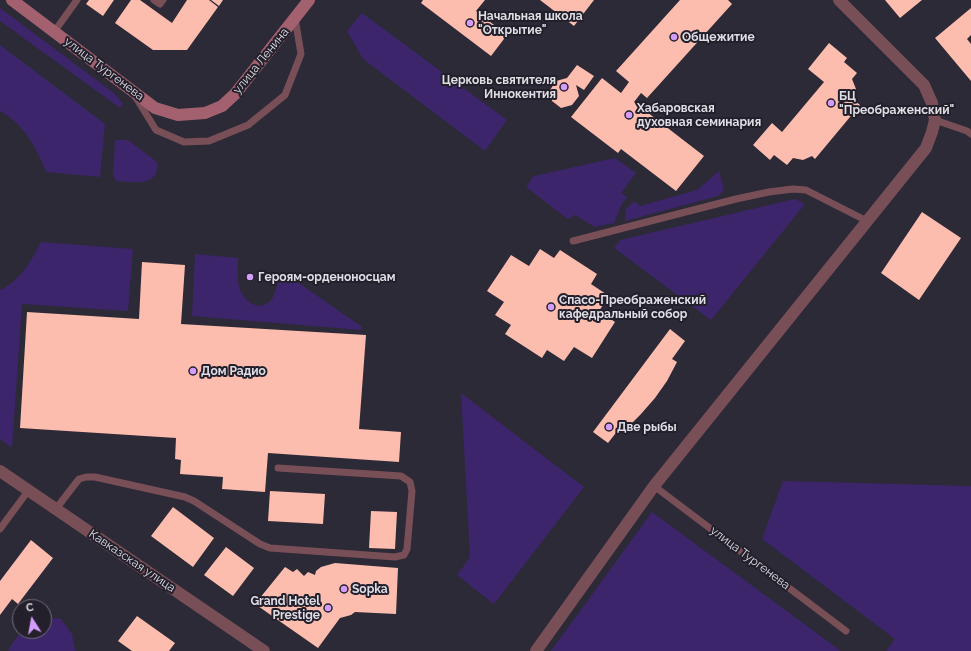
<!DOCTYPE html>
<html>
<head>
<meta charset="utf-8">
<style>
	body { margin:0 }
	#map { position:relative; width:971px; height:651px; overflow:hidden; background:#2c2a36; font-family:Raleway,sans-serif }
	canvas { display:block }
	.north { position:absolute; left:12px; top:599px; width:40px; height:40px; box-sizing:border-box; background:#23202c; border:1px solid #6e6c76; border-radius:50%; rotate:349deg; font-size:11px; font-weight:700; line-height:16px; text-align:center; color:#dfdee5 }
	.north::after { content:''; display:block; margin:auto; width:14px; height:18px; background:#d49cfb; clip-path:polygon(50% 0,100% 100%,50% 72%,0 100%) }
</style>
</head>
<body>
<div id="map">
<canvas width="971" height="651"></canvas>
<div class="north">С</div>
</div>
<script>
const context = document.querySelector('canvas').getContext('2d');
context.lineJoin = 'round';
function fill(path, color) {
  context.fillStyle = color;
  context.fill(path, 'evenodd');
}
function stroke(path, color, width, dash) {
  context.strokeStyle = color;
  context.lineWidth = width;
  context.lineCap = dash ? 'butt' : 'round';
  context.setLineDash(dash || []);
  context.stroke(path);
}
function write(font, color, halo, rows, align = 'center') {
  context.font = font + ' Raleway,sans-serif';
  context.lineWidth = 4;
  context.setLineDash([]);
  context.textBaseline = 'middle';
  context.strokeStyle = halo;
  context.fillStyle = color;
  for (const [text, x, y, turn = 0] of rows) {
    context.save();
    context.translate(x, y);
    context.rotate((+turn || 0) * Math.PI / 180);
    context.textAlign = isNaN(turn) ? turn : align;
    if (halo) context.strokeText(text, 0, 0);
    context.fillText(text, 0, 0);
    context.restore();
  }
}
const green = new Path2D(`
	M 0,8 L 114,93 L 123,104 L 120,108 L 0,21 Z
	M 362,13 L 507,120 L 485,151 L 363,59 L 347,31 Z
	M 0,45 L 105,124 L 100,177 L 46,172 C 37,148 23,123 0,111 Z
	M 115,140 L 128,140 L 157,162 C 160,188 132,182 116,181 L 113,175 Z
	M 615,158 L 636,173 L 621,193 L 627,197 L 622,204 L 614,223 L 595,227 L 575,215 L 568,219 L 526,187 L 534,176 Z
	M 719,171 L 724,190 L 718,196 L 625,221 L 626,209 L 634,201 L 640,206 L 697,190 Z
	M 795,199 L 805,204 L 711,320 L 614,248 L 620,240 Z
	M 41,242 L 133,249 L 128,311 L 22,304 L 12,448 L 0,439 L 0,290 C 20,281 31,261 41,242 Z
	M 195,254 L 238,258 C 238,267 237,277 239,286 C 242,300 259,314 271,300 C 276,294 277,284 279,276 L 286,274 L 362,327 L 361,330 L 192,316 Z
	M 461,393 L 584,487 L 494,604 L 457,575 L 470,557 Z
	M 783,481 L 971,486 L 971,651 L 886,651 L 895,639 L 762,539 Z
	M 652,512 L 841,651 L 551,651 Z
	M 49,618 L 61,619 L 72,634 L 75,651 L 8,651 C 19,631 22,631 44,631 L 44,620 Z`);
const building = new Path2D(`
	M 89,0 L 114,0 L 103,16 L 86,4 Z
	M 131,0 L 140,0 L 172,23 L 187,0 L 209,0 L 218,7 L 187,50 L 153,50 L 115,23 Z
	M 211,0 L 223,0 L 219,6 Z
	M 423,0 L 485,0 L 476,11 L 507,35 L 491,56 L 421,3 Z
	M 540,0 L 594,0 L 574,26 Z
	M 680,0 L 728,0 L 732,4 L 647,98 L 641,93 L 634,102 L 704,156 L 676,191 L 621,149 L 618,153 L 571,117 L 602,78 L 621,93 L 629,82 L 616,71 Z
	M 885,0 L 922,0 L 900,18 Z
	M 971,8 L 971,35 L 967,39 L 971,44 L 971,81 L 935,38 Z
	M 829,43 L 847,58 L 844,62 L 857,73 L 852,79 L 856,89 L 854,100 L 860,105 L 815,159 L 812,156 L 803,160 L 793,158 L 787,165 L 774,155 L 770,160 L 753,145 L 772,123 L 782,132 L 824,82 L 808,69 Z
	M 577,65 L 594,76 L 584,90 L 576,85 L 579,96 L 572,105 L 561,108 L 552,101 L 550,90 L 556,81 L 567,78 Z
	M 922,212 L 961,238 L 919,300 L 881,273 Z
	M 540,249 L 554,258 L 560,250 L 597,274 L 591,284 L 609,296 L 599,311 L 615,322 L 592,358 L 574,347 L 564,361 L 547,350 L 542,358 L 505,334 L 511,325 L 495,315 L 504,302 L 487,291 L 511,255 L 529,266 Z
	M 142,262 L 185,265 L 181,324 L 366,335 L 359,429 L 401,432 L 399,462 L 268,453 L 265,492 L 222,489 L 223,477 L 180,474 L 181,460 L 175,459 L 176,438 L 20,428 L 27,312 L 139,319 Z
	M 670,329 L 685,341 L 672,359 L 677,362 L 667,381 L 655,398 L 641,414 L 627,428 L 622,425 L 608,443 L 593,432 Z
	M 270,491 L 325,494 L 323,524 L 268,521 Z
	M 173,507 L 214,538 L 193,567 L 151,536 Z
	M 371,511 L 397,512 L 395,549 L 369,548 Z
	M 31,540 L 53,558 L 18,604 L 12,599 L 0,615 L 0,581 Z
	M 226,547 L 254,568 L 233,596 L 204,575 Z
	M 335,563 L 398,568 L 396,614 L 355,612 L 351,615 L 340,618 L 318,648 L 255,604 L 285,567 L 293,572 L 297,569 L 304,576 L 308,572 L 315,575 L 316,571 L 321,567 Z
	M 137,616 L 175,643 L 169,651 L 132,651 L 118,641 Z`);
const lane = new Path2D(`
	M 154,0 L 160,4 L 163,0
	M 54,32 L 77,0
	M 135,96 L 156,130 L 184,142 L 209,141 L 248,125 L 285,95 L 301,54 L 295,18
	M 935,120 L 967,131 L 971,134
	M 573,241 L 736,199 L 769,192 L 793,189 L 806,190 L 867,221
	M 654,486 L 846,631
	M 55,510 L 79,479 L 86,477 L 95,477 L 185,497 L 194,501 L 260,544 L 270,548 L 395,557 L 404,555 L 407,549 L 412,491 L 410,482 L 401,476 L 278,468
	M 0,529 L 28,491`);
const street = new Path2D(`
	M 0,471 L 264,651
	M 536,651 L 654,486 L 926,148 L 932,132 L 935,120 L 932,103 L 924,85 L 839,0`);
const secondary = new Path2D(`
	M 12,0 L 155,108 L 178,115 L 205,113 L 222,106 L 235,94 L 309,0`);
const markers = [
	[470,23,4,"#d49cfb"],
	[674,37,4,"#d49cfb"],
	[564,87,4,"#d49cfb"],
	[831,103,4,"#d49cfb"],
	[629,115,4,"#d49cfb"],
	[250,277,4,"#d49cfb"],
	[551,307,4,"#d49cfb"],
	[193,371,4,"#d49cfb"],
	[609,427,4,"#d49cfb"],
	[344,589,4,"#d49cfb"],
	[328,608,4,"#d49cfb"]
];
const poiNames = [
	["Начальная школа",478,16],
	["\"Открытие\"",478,30],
	["Общежитие",682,37],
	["Церковь святителя",556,80,"right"],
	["Иннокентия",556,94,"right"],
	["БЦ",839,96],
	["\"Преображенский\"",839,110],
	["Хабаровская",637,108],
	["духовная семинария",637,122],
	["Героям-орденоносцам",258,277],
	["Спасо-Преображенский",559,300],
	["кафедральный собор",559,314],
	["Дом Радио",201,371],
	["Две рыбы",617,427],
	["Sopka",352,589],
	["Grand Hotel",320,601,"right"],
	["Prestige",320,615,"right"]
];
const streetNames = [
	["улица Ленина",261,61,-51],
	["улица Тургенева",104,69,37],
	["улица Тургенева",750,558,37],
	["Кавказская улица",132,561,34]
];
fill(green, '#3c256b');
fill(building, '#fcbcae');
stroke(lane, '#794f57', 7);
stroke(street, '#794f57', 12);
stroke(secondary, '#a3616f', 12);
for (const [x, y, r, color] of markers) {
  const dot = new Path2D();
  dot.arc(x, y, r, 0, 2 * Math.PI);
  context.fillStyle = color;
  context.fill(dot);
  stroke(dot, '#23202c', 1.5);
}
write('bold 12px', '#dfdee5', '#23202c', poiNames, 'left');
write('12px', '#dfdee5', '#23202c', streetNames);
</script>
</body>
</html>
